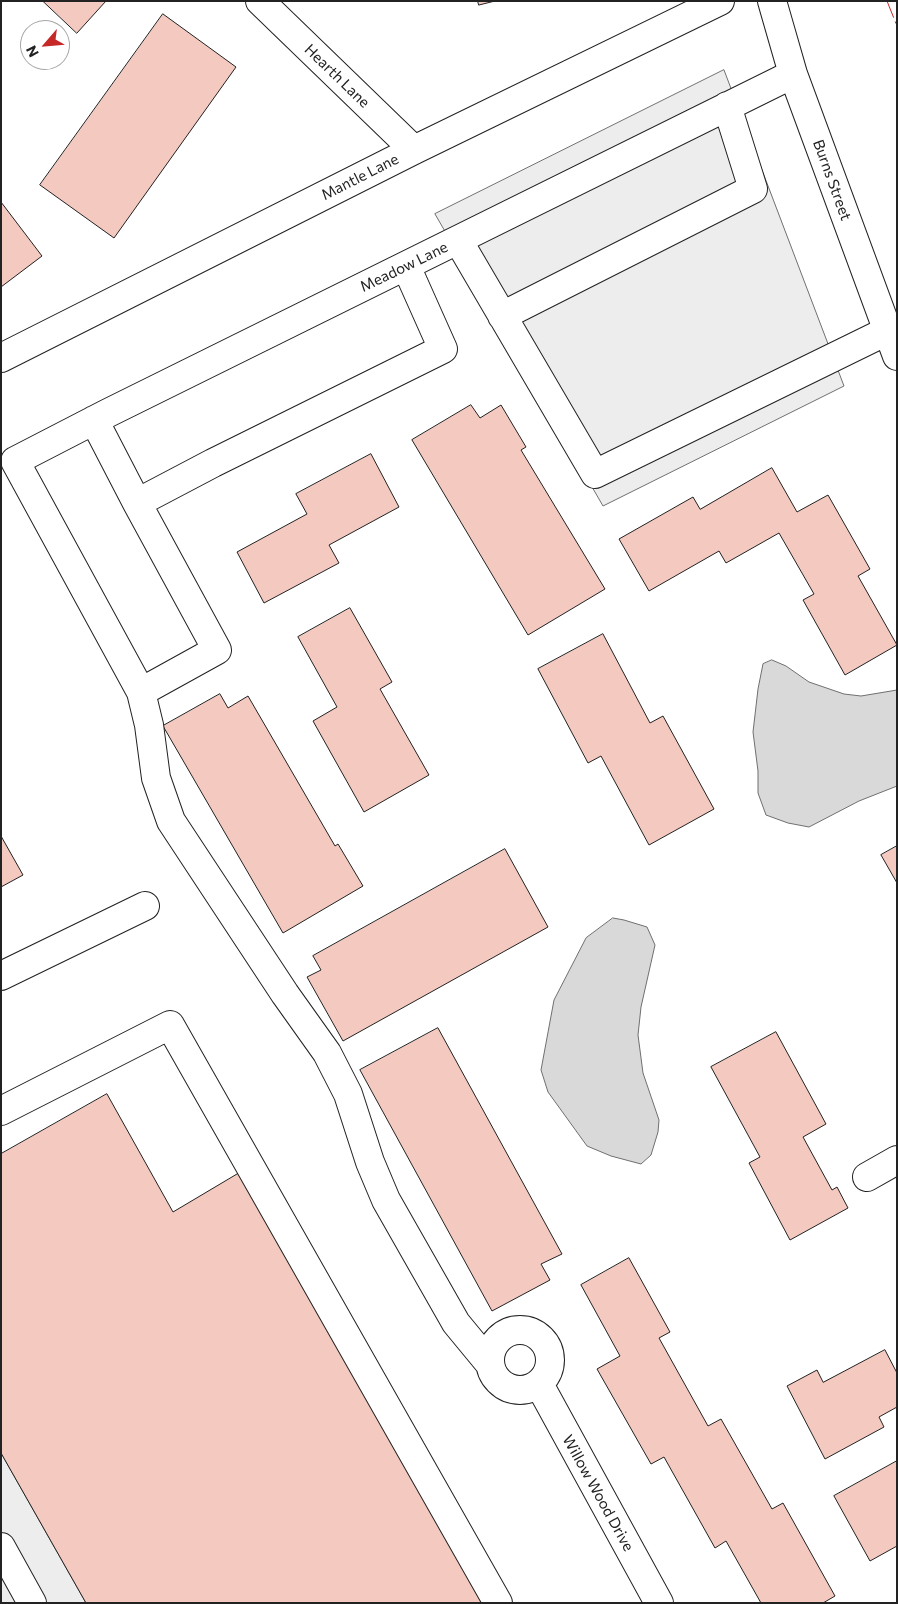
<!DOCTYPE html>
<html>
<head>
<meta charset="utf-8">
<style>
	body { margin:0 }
	#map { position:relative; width:898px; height:1604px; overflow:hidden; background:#fff; font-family:Commissioner,sans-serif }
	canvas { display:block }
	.frame { position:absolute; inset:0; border:2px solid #222; pointer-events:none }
	.north { position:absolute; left:20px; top:20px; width:50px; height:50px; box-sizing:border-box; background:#fff; border:1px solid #a7a7a7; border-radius:50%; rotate:243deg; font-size:14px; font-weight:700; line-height:20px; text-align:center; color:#222 }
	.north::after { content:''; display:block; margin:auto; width:18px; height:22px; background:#c62828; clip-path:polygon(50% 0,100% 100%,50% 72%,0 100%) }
</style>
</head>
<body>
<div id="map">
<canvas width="898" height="1604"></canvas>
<div class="frame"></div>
<div class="north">N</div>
</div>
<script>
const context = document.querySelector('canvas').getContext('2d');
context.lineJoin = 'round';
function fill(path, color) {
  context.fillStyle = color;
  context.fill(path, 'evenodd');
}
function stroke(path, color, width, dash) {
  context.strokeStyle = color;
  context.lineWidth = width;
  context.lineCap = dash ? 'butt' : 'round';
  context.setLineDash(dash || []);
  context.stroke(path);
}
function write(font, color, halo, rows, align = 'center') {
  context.font = font + ' Commissioner,sans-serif';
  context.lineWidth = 4;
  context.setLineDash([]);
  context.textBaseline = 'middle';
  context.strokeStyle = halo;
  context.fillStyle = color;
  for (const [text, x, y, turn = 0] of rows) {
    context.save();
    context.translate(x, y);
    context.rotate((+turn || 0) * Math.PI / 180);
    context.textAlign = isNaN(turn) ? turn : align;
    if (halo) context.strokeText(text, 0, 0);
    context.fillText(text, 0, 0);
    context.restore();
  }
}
const parking = new Path2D(`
	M 724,70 L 844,386 L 603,506 L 435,214 Z
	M 1,1453 L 86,1603 L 1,1603 Z`);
const water = new Path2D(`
	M 772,660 L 786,666 L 809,682 L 844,694 L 861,696 L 897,690 L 897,786 L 859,801 L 809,827 L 788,823 L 766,815 L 758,793 L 758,771 L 753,732 L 758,689 L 763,664 Z
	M 613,918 L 624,920 L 647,927 L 655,945 L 641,1007 L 638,1035 L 643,1073 L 659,1120 L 658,1132 L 651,1155 L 641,1164 L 611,1156 L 587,1146 L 548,1092 L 541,1070 L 554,1000 L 586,938 Z`);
const building = new Path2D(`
	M 43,1 L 106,1 L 77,33 Z
	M 478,1 L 495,1 L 479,5 Z
	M 163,14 L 236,67 L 114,238 L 40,185 Z
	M 1,202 L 42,256 L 1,287 Z
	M 471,405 L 480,418 L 501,405 L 526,447 L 521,450 L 605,589 L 528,635 L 412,440 Z
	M 371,454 L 399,507 L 329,545 L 339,563 L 264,603 L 237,552 L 307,514 L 296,494 Z
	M 772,468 L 797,512 L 828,495 L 870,569 L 858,576 L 897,645 L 845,675 L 803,600 L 814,594 L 779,533 L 726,563 L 719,551 L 649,591 L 619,539 L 693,497 L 700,509 Z
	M 350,608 L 392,682 L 380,689 L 429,775 L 364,812 L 313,721 L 337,707 L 298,637 Z
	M 603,634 L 650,723 L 663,716 L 714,809 L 649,845 L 601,756 L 588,763 L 538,669 Z
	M 220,694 L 228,708 L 248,696 L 335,846 L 338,844 L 363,886 L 283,933 L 163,726 Z
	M 1,836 L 23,875 L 1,887 Z
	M 897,846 L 897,883 L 881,855 Z
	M 505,849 L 548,927 L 343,1041 L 307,977 L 321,970 L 313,956 Z
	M 438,1028 L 562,1254 L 541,1264 L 550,1280 L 492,1311 L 360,1070 Z
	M 776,1032 L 826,1124 L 803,1137 L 832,1190 L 837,1187 L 848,1208 L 790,1240 L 749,1163 L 760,1157 L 711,1067 Z
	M 107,1094 L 173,1212 L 242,1171 L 485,1603 L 86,1603 L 1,1453 L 1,1154 Z
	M 629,1258 L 670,1332 L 659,1338 L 708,1426 L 721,1419 L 772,1509 L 783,1503 L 835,1596 L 823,1603 L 761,1603 L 726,1541 L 715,1548 L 664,1457 L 651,1464 L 597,1369 L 620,1356 L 581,1285 Z
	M 885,1350 L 897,1373 L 897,1407 L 879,1417 L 884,1427 L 825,1459 L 787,1386 L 817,1370 L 823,1382 Z
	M 897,1461 L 897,1546 L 870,1561 L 834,1496 Z`);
const minor = new Path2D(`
	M 260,1 L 414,150
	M 772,1 L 793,74 L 897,356
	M 458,240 L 595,474 L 887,331
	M 406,266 L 443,349 L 213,463 L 137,503 L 217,650 L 141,692 L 15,461 L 108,413 L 793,74
	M 502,316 L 753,189 L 727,106
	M 1,358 L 414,150 L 720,1
	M 94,420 L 137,503
	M 141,692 L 149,725 L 156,778 L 171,821 L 285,994 L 327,1053 L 348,1094 L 370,1162 L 386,1200 L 456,1323 L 489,1363
	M 1,976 L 145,906
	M 1,1111 L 170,1025 L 498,1603
	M 867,1177 L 897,1160
	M490 1360a30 30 0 1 1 60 0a30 30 0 1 1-60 0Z
	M 539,1384 L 659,1603
	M 1,1547 L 32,1603`);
const power = new Path2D(`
	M 887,1 L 897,26`);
const streetNames = [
	["Hearth Lane",337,76,44],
	["Mantle Lane",360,177,-27],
	["Burns Street",832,180,70],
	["Meadow Lane",404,267,-26],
	["Willow Wood Drive",598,1493,61]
];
fill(parking, '#ededed');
stroke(parking, '#6f6f6f', 1);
fill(water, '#d9d9d9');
stroke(water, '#6f6f6f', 1);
fill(building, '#f3c9c0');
stroke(building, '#222', 1);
stroke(minor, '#222', 30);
stroke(minor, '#fff', 28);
stroke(power, '#c62828', 1, [18, 4, 2.5, 4]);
write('15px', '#222', '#fff', streetNames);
</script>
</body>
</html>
